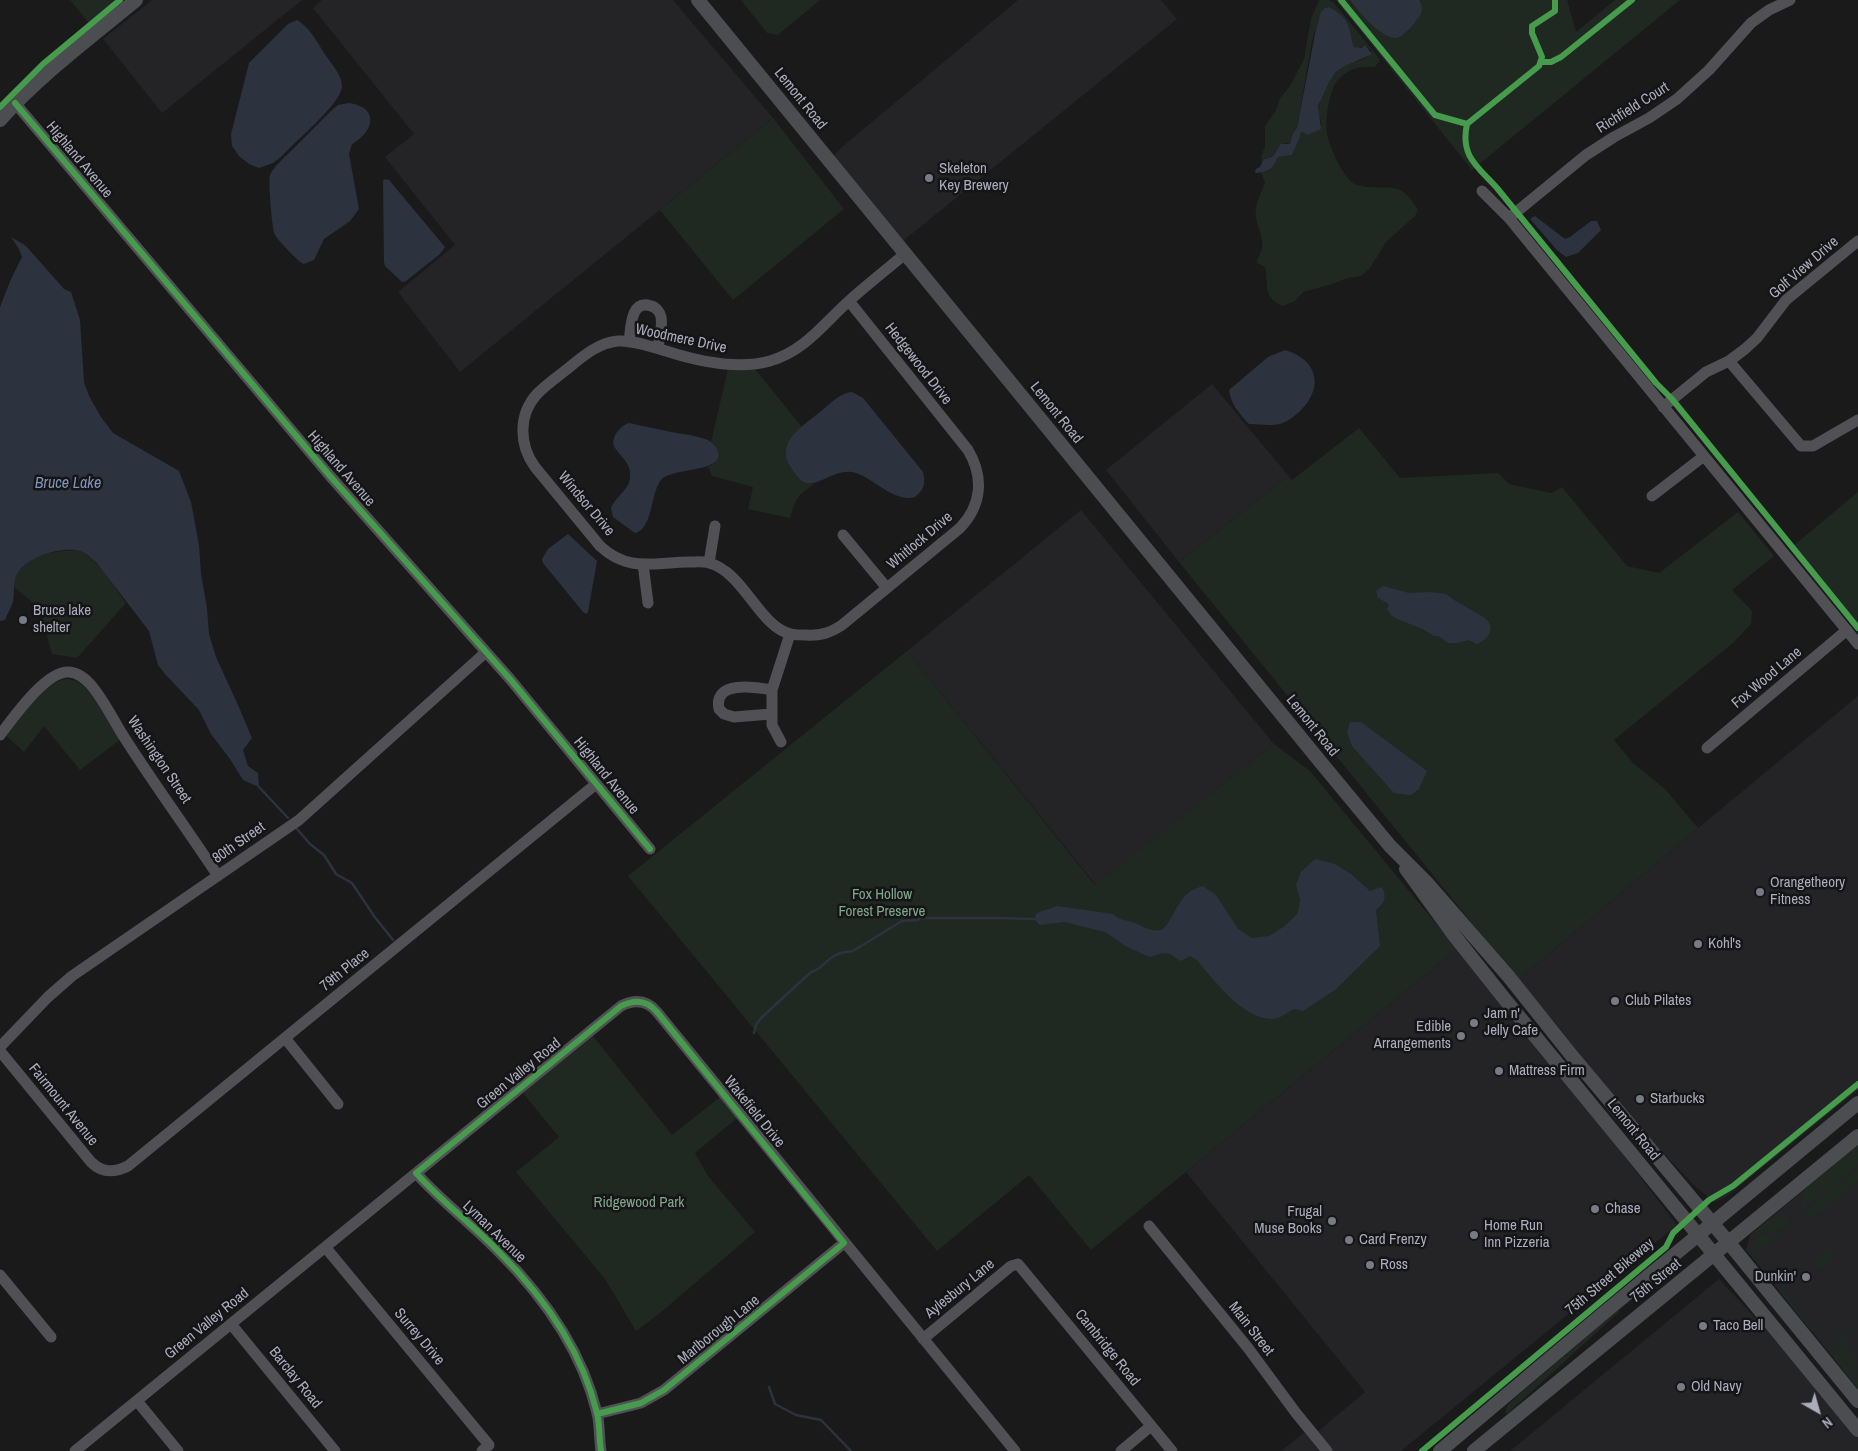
<!DOCTYPE html>
<html>
<head>
<meta charset="utf-8">
<style>
	body { margin:0 }
	#map { position:relative; width:1858px; height:1451px; overflow:hidden; background:#1a1a1b; font-family:"Archivo Narrow",sans-serif }
	canvas { display:block }
	.north { position:absolute; left:1793px; top:1386px; width:50px; height:50px; -webkit-text-stroke:4px #151417; paint-order:stroke; rotate:142deg; font-size:14px; font-weight:700; line-height:20px; text-align:center; color:#abadbc }
	.north::after { content:''; display:block; margin:auto; width:18px; height:22px; background:#abadbc; clip-path:polygon(50% 0,100% 100%,50% 72%,0 100%) }
</style>
</head>
<body>
<div id="map">
<canvas width="1858" height="1451"></canvas>
<div class="north">N</div>
</div>
<script>
const context = document.querySelector('canvas').getContext('2d');
context.lineJoin = 'round';
function fill(path, color) {
  context.fillStyle = color;
  context.fill(path, 'evenodd');
}
function stroke(path, color, width, dash) {
  context.strokeStyle = color;
  context.lineWidth = width;
  context.lineCap = dash ? 'butt' : 'round';
  context.setLineDash(dash || []);
  context.stroke(path);
}
function write(font, color, halo, rows, align = 'center') {
  context.font = font + ' "Archivo Narrow",sans-serif';
  context.lineWidth = 5;
  context.setLineDash([]);
  context.textBaseline = 'middle';
  context.strokeStyle = halo;
  context.fillStyle = color;
  for (const [text, x, y, turn = 0] of rows) {
    context.save();
    context.translate(x, y);
    context.rotate((+turn || 0) * Math.PI / 180);
    context.textAlign = isNaN(turn) ? turn : align;
    if (halo) context.strokeText(text, 0, 0);
    context.fillText(text, 0, 0);
    context.restore();
  }
}
const built = new Path2D(`
	M 152,0 L 302,0 L 162,113 L 103,39 Z
	M 322,0 L 673,0 L 773,118 L 460,372 L 398,292 L 455,245 L 385,157 L 414,134 L 313,8 Z
	M 1018,0 L 1161,0 L 1177,19 L 898,245 L 829,161 L 842,147 Z
	M 1212,384 L 1292,480 L 1283,480 L 1179,562 L 1106,470 Z
	M 1081,510 L 1274,744 L 1096,885 L 907,651 Z
	M 1858,696 L 1858,1090 L 1731,1193 L 1722,1199 L 1714,1202 L 1695,1186 L 1639,1128 L 1518,980 L 1698,828 Z
	M 1457,949 L 1604,1130 L 1677,1225 L 1401,1451 L 1281,1451 L 1305,1432 L 1310,1438 L 1365,1392 L 1186,1172 Z
	M 1858,1145 L 1858,1388 L 1746,1250 L 1750,1235 Z
	M 1719,1279 L 1785,1350 L 1858,1438 L 1858,1451 L 1510,1451 Z`);
const green = new Path2D(`
	M 70,0 L 120,0 L 90,24 Z
	M 741,0 L 820,0 L 778,35 L 767,33 Z
	M 1319,0 L 1329,0 L 1334,3 L 1379,58 L 1380,62 L 1374,67 C 1359,66 1348,69 1337,81 C 1329,92 1325,119 1327,133 C 1328,144 1343,177 1353,183 C 1356,186 1364,186 1367,187 C 1396,189 1401,182 1418,210 L 1415,216 L 1386,242 L 1370,268 L 1361,276 L 1348,278 L 1329,285 L 1303,292 L 1295,301 L 1283,306 C 1262,297 1269,286 1265,267 L 1257,263 C 1257,256 1261,254 1262,248 C 1264,238 1257,226 1256,217 C 1254,205 1261,193 1265,183 L 1261,172 C 1271,170 1275,167 1278,157 L 1292,155 L 1300,137 L 1300,133 L 1322,124 C 1320,118 1317,111 1319,105 C 1321,90 1332,74 1345,66 C 1354,61 1367,60 1372,51 L 1365,45 L 1357,49 L 1354,47 C 1348,26 1351,21 1329,7 L 1325,8 L 1319,18 L 1312,41 L 1297,128 L 1293,133 L 1290,144 L 1285,143 L 1279,147 C 1276,154 1272,158 1264,159 L 1262,163 L 1261,156 L 1265,147 L 1265,126 L 1275,112 L 1280,98 L 1290,86 L 1304,59 L 1311,19 Z
	M 1336,0 L 1567,0 L 1576,32 L 1615,0 L 1680,0 L 1472,170 Z
	M 773,118 L 844,209 L 733,300 L 660,210 Z
	M 728,369 L 755,369 L 802,427 L 798,430 L 807,483 L 814,484 C 798,495 796,498 790,518 L 748,509 L 753,487 L 712,476 L 708,467 L 715,463 L 715,445 L 711,442 Z
	M 1359,428 L 1400,478 L 1498,473 L 1509,484 L 1551,493 L 1562,487 L 1627,566 L 1659,573 L 1738,512 L 1774,556 L 1732,590 L 1752,611 L 1751,624 L 1734,642 L 1614,740 L 1633,763 L 1666,790 L 1698,828 L 1518,980 L 1179,562 L 1283,480 L 1292,480 Z
	M 1858,492 L 1858,625 L 1793,546 Z
	M 78,550 C 100,560 112,584 126,603 L 77,658 L 52,654 L 40,609 L 13,586 C 15,581 16,575 19,571 C 33,552 58,551 78,550 Z
	M 907,651 L 1095,885 L 1274,744 L 1310,771 L 1457,949 L 1091,1250 L 1029,1175 L 937,1251 L 628,876 Z
	M 67,679 C 91,680 109,720 121,739 L 80,770 L 44,726 L 24,752 L 5,735 C 20,718 44,681 67,679 Z
	M 593,1036 L 672,1135 L 720,1097 L 737,1118 L 695,1153 L 708,1176 L 755,1232 L 660,1313 L 636,1331 L 605,1279 L 516,1172 L 559,1137 L 523,1093 Z
	M 1858,1086 L 1858,1089 L 1758,1170 L 1753,1171 Z
	M 1858,1145 L 1858,1165 L 1803,1211 L 1800,1200 L 1805,1189 Z
	M 1858,1168 L 1858,1182 L 1813,1218 L 1809,1218 L 1804,1213 Z
	M 1780,1216 L 1792,1220 L 1780,1229 L 1756,1236 L 1752,1233 L 1767,1221 Z
	M 1793,1222 L 1792,1228 L 1787,1232 L 1785,1231 L 1758,1253 L 1759,1258 L 1767,1269 C 1761,1261 1752,1256 1750,1247 L 1758,1237 L 1781,1231 Z
	M 1825,1242 L 1832,1248 L 1833,1257 L 1824,1266 L 1818,1267 L 1813,1263 L 1830,1249 Z
	M 1777,1284 L 1807,1320 L 1814,1325 L 1820,1332 L 1811,1330 L 1807,1326 L 1780,1292 Z
	M 1618,1310 L 1619,1312 L 1507,1414 L 1505,1412 L 1508,1404 Z
	M 1858,1321 L 1858,1323 L 1842,1336 L 1848,1339 L 1849,1340 L 1844,1344 L 1849,1350 L 1853,1348 C 1855,1358 1858,1365 1858,1375 L 1833,1345 L 1836,1339 Z
	M 1833,1347 L 1858,1379 L 1858,1389 L 1835,1360 L 1832,1355 Z`);
const water = new Path2D(`
	M 1350,0 L 1419,0 C 1422,5 1423,10 1420,15 C 1417,21 1402,39 1395,38 C 1379,36 1359,12 1350,0 Z
	M 1329,7 C 1351,19 1348,27 1354,47 L 1361,48 L 1365,45 L 1372,54 L 1345,66 L 1336,72 L 1329,82 L 1318,106 L 1321,129 L 1307,135 L 1303,132 L 1300,133 L 1300,137 L 1292,155 L 1278,157 C 1273,170 1269,171 1256,173 L 1255,172 L 1256,169 L 1260,167 L 1264,159 C 1276,158 1275,151 1281,144 L 1290,144 L 1293,133 L 1297,128 L 1316,29 L 1321,12 L 1325,8 Z
	M 297,20 C 309,27 317,41 324,53 C 330,62 343,76 342,87 C 340,105 294,142 281,157 L 273,163 L 259,168 L 249,164 L 239,156 L 232,146 L 231,134 L 243,87 L 249,63 L 288,24 Z
	M 349,103 C 379,107 375,131 352,144 L 349,154 L 359,209 L 350,221 L 324,239 L 314,260 L 304,264 C 299,263 278,240 275,235 C 272,230 268,180 270,175 C 274,166 284,158 290,152 C 304,138 317,125 331,111 L 338,105 Z
	M 385,179 L 389,180 L 445,247 L 440,254 L 406,281 L 402,282 L 385,266 L 384,262 L 383,181 Z
	M 1535,216 L 1565,239 L 1570,237 L 1591,221 L 1597,221 L 1601,230 L 1578,253 L 1566,257 L 1557,250 L 1531,220 L 1531,218 Z
	M 11,237 L 26,246 L 64,289 L 71,292 L 80,320 L 84,382 L 89,396 L 101,417 L 113,433 L 179,471 L 191,502 L 199,545 L 201,574 L 207,608 L 209,634 L 216,657 L 238,705 L 252,738 L 243,750 L 248,766 L 258,773 L 259,787 L 243,780 L 230,759 L 211,734 L 199,710 L 165,674 L 158,665 L 149,631 L 96,562 C 91,558 86,553 80,551 C 63,546 29,556 19,571 C 12,581 15,592 13,602 C 11,608 7,614 5,620 L 0,621 L 0,307 L 11,279 L 22,257 L 19,249 Z
	M 1285,350 C 1317,359 1325,387 1300,411 C 1295,416 1287,422 1280,424 C 1270,426 1259,424 1249,424 C 1239,413 1231,405 1229,390 L 1268,357 Z
	M 852,392 L 863,398 L 923,472 C 926,483 924,490 915,497 C 894,503 875,479 856,473 C 835,466 816,491 802,481 C 797,477 793,471 790,466 C 775,442 804,425 820,412 C 830,404 839,393 852,392 Z
	M 629,423 C 643,426 657,429 671,432 C 682,434 694,435 705,439 C 711,441 716,445 718,452 C 724,473 672,467 661,480 C 650,494 653,529 635,533 L 613,517 L 611,508 C 615,497 628,491 630,479 C 632,464 622,458 615,448 C 609,438 621,425 629,423 Z
	M 568,534 L 597,561 L 588,612 L 586,614 L 583,612 L 543,563 L 542,559 L 548,549 Z
	M 1383,586 L 1409,593 L 1430,592 L 1446,594 L 1454,600 L 1485,618 C 1496,628 1489,639 1477,644 L 1469,640 L 1457,643 L 1448,643 L 1439,636 L 1434,636 L 1423,629 L 1397,619 L 1391,615 L 1387,609 L 1389,604 L 1378,598 L 1376,591 Z
	M 1350,722 L 1361,722 L 1427,771 L 1419,789 L 1411,795 L 1394,793 L 1352,746 L 1347,733 Z
	M 1315,859 L 1335,864 L 1351,874 L 1370,891 L 1382,887 C 1387,898 1385,902 1376,910 L 1380,946 L 1335,990 L 1303,1011 L 1294,1009 C 1289,1011 1285,1015 1280,1017 C 1250,1029 1213,979 1197,960 L 1190,956 L 1181,961 L 1170,954 L 1162,953 L 1150,957 L 1127,947 L 1105,932 L 1064,922 L 1040,925 L 1034,919 L 1037,913 L 1057,906 L 1113,914 C 1118,920 1128,920 1135,923 C 1143,927 1151,932 1161,930 C 1168,928 1178,902 1186,895 C 1191,890 1197,888 1203,886 L 1216,895 L 1238,929 L 1252,938 L 1269,936 L 1285,926 L 1298,913 L 1300,900 L 1296,885 L 1301,872 Z`);
const stream = new Path2D(`
	M 259,787 L 288,818
	M 297,829 L 310,844 L 324,855 L 336,874 L 352,883 L 374,916 L 393,940
	M 754,1033 L 756,1025 L 761,1018 L 811,972 C 821,970 825,961 834,956 C 840,952 846,952 853,951 L 902,921 L 918,920 L 920,918 L 998,918 L 1034,919
	M 769,1387 L 775,1404 L 796,1415 L 821,1420 L 851,1451`);
const minor = new Path2D(`
	M 15,103 L 330,476 L 510,679 L 650,849
	M 1482,191 L 1509,218 L 1858,644
	M 1509,218 L 1586,155 L 1614,137 L 1649,118 L 1677,99 L 1709,70 L 1751,23 L 1769,10 L 1790,0
	M 1858,241 L 1786,300 L 1757,338 L 1745,349 L 1729,361 L 1801,446 L 1813,446 L 1858,420
	M 849,301 L 968,450 C 984,477 982,505 960,528 L 842,625 C 830,633 820,636 806,635 C 801,635 795,635 791,634 C 759,627 744,572 709,563 C 703,561 695,562 690,562 C 654,562 629,573 600,546 L 535,467 C 519,445 518,415 537,394 C 546,385 556,378 566,370 C 582,357 597,343 618,341 C 634,340 651,347 666,351 C 697,361 738,370 770,361 C 805,351 824,323 850,300 C 868,284 887,269 905,254
	M 629,342 C 631,329 630,299 651,306 C 656,307 660,312 661,317 C 663,326 659,339 658,348
	M 1663,407 L 1706,372 L 1729,361
	M 1652,496 L 1704,456
	M 843,535 L 887,588
	M 709,563 L 715,526
	M 643,564 L 648,603
	M 771,714 L 734,717 L 724,714 L 719,709 C 713,680 755,687 772,690
	M 0,735 C 14,717 45,672 68,672 C 77,672 86,679 91,685 C 104,700 113,720 124,737 C 154,784 187,829 218,876
	M 781,742 L 772,725 L 772,690 L 790,634
	M 1707,748 L 1847,630
	M 285,1038 L 338,1104
	M 0,1047 L 48,997 L 72,976 L 299,820 L 486,652
	M 0,1051 L 91,1162 C 102,1173 114,1173 128,1166 L 596,784
	M 416,1173 C 442,1202 472,1224 499,1252 C 544,1297 582,1351 597,1413 C 600,1425 599,1439 601,1451
	M 1149,1226 L 1248,1348 L 1296,1413 L 1327,1451
	M 326,1248 L 489,1445 L 482,1451
	M 0,1275 L 51,1337
	M 231,1324 L 335,1451
	M 923,1339 L 1011,1266 L 1018,1264 L 1172,1451
	M 137,1401 L 178,1451
	M 597,1414 L 641,1403 L 664,1390 L 844,1243
	M 75,1451 L 621,1006 C 635,999 647,1000 657,1012 L 1015,1451
	M 1121,1451 L 1151,1426`);
const major = new Path2D(`
	M 698,0 L 1323,765 L 1390,846 L 1428,884 L 1509,977 L 1572,1056 L 1729,1243 L 1858,1401
	M 0,120 C 40,75 90,38 136,0
	M 1406,869 L 1453,934 L 1503,997 L 1858,1430
	M 1440,1451 L 1605,1312 L 1858,1103
	M 1474,1451 L 1858,1136`);
const cycleway = new Path2D(`
	M 1341,0 L 1435,115 L 1467,124
	M 1555,0 L 1555,11 L 1532,26 L 1532,33 L 1542,57 L 1539,66 L 1467,124 C 1460,156 1477,166 1497,188 L 1656,383 L 1672,399 L 1858,628
	M 1542,62 L 1551,62 L 1561,57 L 1632,0
	M 15,103 L 330,476 L 510,679 L 650,849
	M 0,107 L 43,64 L 120,0
	M 597,1414 L 641,1403 L 664,1390 L 844,1243 L 657,1012 C 647,1000 635,999 621,1006 L 416,1173 C 442,1202 472,1224 499,1252 C 544,1297 582,1351 597,1413 C 600,1425 599,1439 601,1451
	M 1422,1451 L 1666,1247 L 1673,1233 L 1709,1200 L 1733,1186 L 1858,1084`);
const markers = [
	[929,178,5,"#787a84"],
	[23,620,5,"#787a84"],
	[1760,892,5,"#787a84"],
	[1698,944,5,"#787a84"],
	[1615,1001,5,"#787a84"],
	[1474,1023,5,"#787a84"],
	[1461,1036,5,"#787a84"],
	[1499,1071,5,"#787a84"],
	[1640,1099,5,"#787a84"],
	[1595,1209,5,"#787a84"],
	[1332,1221,5,"#787a84"],
	[1474,1235,5,"#787a84"],
	[1349,1240,5,"#787a84"],
	[1370,1265,5,"#787a84"],
	[1806,1277,5,"#787a84"],
	[1703,1326,5,"#787a84"],
	[1681,1387,5,"#787a84"]
];
const streetNames = [
	["Lemont Road",800,99,51],
	["Richfield Court",1633,108,-32],
	["Highland Avenue",79,160,50],
	["Golf View Drive",1804,268,-41],
	["Woodmere Drive",681,339,12],
	["Hedgewood Drive",918,364,52],
	["Lemont Road",1056,413,51],
	["Highland Avenue",341,469,49],
	["Windsor Drive",586,504,50],
	["Whitlock Drive",920,541,-40],
	["Fox Wood Lane",1767,678,-40],
	["Lemont Road",1312,726,51],
	["Washington Street",159,760,56],
	["Highland Avenue",606,776,51],
	["80th Street",239,843,-35],
	["79th Place",345,970,-39],
	["Green Valley Road",519,1074,-39],
	["Fairmount Avenue",63,1105,51],
	["Wakefield Drive",754,1112,51],
	["Lemont Road",1633,1130,51],
	["Lyman Avenue",494,1232,44],
	["75th Street Bikeway",1610,1277,-40],
	["75th Street",1656,1281,-39],
	["Aylesbury Lane",960,1289,-39],
	["Green Valley Road",207,1324,-39],
	["Main Street",1251,1329,52],
	["Marlborough Lane",719,1330,-39],
	["Surrey Drive",419,1337,50],
	["Cambridge Road",1107,1348,51],
	["Barclay Road",295,1378,51]
];
const poiNames = [
	["Skeleton",939,169],
	["Key Brewery",939,186],
	["Bruce lake",33,611],
	["shelter",33,628],
	["Orangetheory",1770,883],
	["Fitness",1770,900],
	["Kohl's",1708,944],
	["Club Pilates",1625,1001],
	["Jam n'",1484,1014],
	["Jelly Cafe",1484,1031],
	["Edible",1451,1027,"right"],
	["Arrangements",1451,1044,"right"],
	["Mattress Firm",1509,1071],
	["Starbucks",1650,1099],
	["Chase",1605,1209],
	["Frugal",1322,1212,"right"],
	["Muse Books",1322,1229,"right"],
	["Home Run",1484,1226],
	["Inn Pizzeria",1484,1243],
	["Card Frenzy",1359,1240],
	["Ross",1380,1265],
	["Dunkin'",1796,1277,"right"],
	["Taco Bell",1713,1326],
	["Old Navy",1691,1387]
];
const parkNames = [
	["Fox Hollow",882,895],
	["Forest Preserve",882,912],
	["Ridgewood Park",639,1203]
];
const waterNames = [
	["Bruce Lake",68,484]
];
fill(built, '#242427');
fill(green, '#202822');
fill(water, '#2c333e');
stroke(stream, '#2c333e', 2.5);
stroke(minor, '#505055', 11);
stroke(major, '#4c4d51', 14);
stroke(cycleway, '#469c4c', 6);
for (const [x, y, r, color] of markers) {
  const dot = new Path2D();
  dot.arc(x, y, r, 0, 2 * Math.PI);
  context.fillStyle = color;
  context.fill(dot);
  stroke(dot, '#151417', 2);
}
write('15px', '#abadbc', '#151417', streetNames);
write('15px', '#abadbc', '#151417', poiNames, 'left');
write('15px', '#81a88a', '#151417', parkNames);
write('italic 16px', '#8094b9', '#151417', waterNames);
</script>
</body>
</html>
